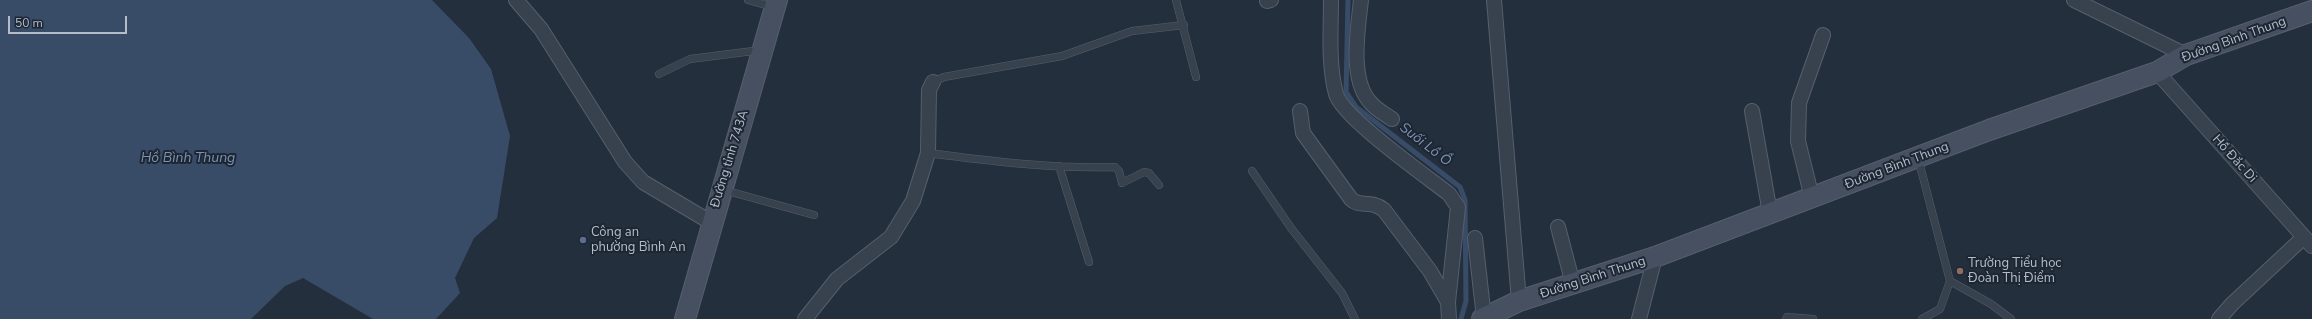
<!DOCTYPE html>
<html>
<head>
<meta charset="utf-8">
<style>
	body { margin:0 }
	#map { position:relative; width:2312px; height:319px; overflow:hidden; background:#242f3e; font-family:"Nunito Sans",sans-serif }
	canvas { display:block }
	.scale { position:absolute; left:8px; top:16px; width:119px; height:18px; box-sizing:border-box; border:2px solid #b4bcc9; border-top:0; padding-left:5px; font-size:12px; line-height:14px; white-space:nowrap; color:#b4bcc9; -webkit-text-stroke:3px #1d2633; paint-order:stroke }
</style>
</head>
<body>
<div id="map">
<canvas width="2312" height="319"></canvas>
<div class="scale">50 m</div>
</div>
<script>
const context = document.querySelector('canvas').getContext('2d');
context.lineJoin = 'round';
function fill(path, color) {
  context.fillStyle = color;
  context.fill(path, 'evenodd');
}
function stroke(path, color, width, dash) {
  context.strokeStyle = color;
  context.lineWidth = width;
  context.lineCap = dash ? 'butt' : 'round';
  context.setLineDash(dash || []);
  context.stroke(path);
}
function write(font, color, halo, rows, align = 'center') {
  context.font = font + ' "Nunito Sans",sans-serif';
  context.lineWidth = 4;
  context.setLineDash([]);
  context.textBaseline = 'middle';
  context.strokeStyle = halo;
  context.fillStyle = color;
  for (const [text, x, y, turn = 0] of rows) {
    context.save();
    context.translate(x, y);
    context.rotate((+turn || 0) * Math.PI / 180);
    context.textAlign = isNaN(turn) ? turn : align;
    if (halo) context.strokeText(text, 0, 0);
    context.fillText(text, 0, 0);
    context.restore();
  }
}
const water = new Path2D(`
	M 0,0 L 432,0 L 469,38 L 491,69 L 510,136 L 497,218 L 474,238 L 455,278 L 460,293 L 436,319 L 373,319 L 303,278 L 285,286 L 251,319 L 0,319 Z`);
const stream = new Path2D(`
	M 1348,0 L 1346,92 L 1356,107 L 1460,187 L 1465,200 L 1466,301 L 1461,319`);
const lane = new Path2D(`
	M 748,0 L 773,7
	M 1176,0 L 1196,77
	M 659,74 L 690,59 L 761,50
	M 933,82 L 944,77 L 1062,56 L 1132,31 L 1184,25
	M 928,153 C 989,161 1053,169 1115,167 L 1119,171 L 1122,183 L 1144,172 L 1149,173 L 1159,185
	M 1918,158 L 1950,281
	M 1059,166 L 1089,262
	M 1252,171 L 1291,228 L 1342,293 L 1355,319
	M 724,190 L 814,215
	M 1786,319 L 1787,317 L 1813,319
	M 1922,319 L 1940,309 L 1950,281 L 1991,304 L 2011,319`);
const street = new Path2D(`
	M 516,0 L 541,29 L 625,162 L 643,182 L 712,223
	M 1331,0 C 1331,30 1328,64 1336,94 C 1342,117 1426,176 1449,194 L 1458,207 L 1448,302
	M 1361,0 C 1358,28 1349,79 1370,102 C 1375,109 1385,114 1392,119
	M 1494,0 L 1519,301
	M 2074,0 L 2186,55
	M 1267,1 L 1271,0
	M 2157,72 L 2312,246
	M 1300,111 L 1303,133 L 1351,199 C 1360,208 1370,199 1384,210 L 1430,271 L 1448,302 L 1449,319
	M 1752,111 L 1770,213
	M 1812,198 L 1798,141 L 1799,103 L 1823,35
	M 1558,227 L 1573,284
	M 1475,238 L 1484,318
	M 805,319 L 837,279 L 891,237 L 913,201 L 928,153 L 929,90 L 933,82
	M 1639,319 L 1655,257
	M 2219,319 L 2232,304 L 2304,237`);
const secondary = new Path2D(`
	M 685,319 L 777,0
	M 1482,319 L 1519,301 L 1655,257 L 1989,130 L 2157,72 L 2186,55 L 2312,11`);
const markers = [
	[583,240,4,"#5c6f8a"],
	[1960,271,4,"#8d6e63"]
];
const streetNames = [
	["Đường Bình Thung",2234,40,-20],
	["Đường tỉnh 743A",730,159,-73],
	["Hồ Đắc Di",2234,159,48],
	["Đường Bình Thung",1897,166,-21],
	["Đường Bình Thung",1593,278,-18]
];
const poiNames = [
	["Công an",591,233],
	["phường Bình An",591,248],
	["Trường Tiểu học",1968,264],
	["Đoàn Thị Điểm",1968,279]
];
const waterNames = [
	["Suối Lồ Ồ",1425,145,38],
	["Hồ Bình Thung",188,159]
];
fill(water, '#394c67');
stroke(stream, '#394c67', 5);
stroke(lane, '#565f6c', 8);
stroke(street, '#565f6c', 16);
stroke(secondary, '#565f6c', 22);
stroke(lane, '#38414e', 7);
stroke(street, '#38414e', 14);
stroke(secondary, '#465061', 20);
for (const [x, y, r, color] of markers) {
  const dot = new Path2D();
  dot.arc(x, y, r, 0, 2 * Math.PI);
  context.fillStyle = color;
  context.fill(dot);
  stroke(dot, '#1d2633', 1.5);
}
write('13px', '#b4bcc9', '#1d2633', streetNames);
write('13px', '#b4bcc9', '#1d2633', poiNames, 'left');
write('italic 14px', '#7c92b1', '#1d2633', waterNames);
</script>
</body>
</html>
